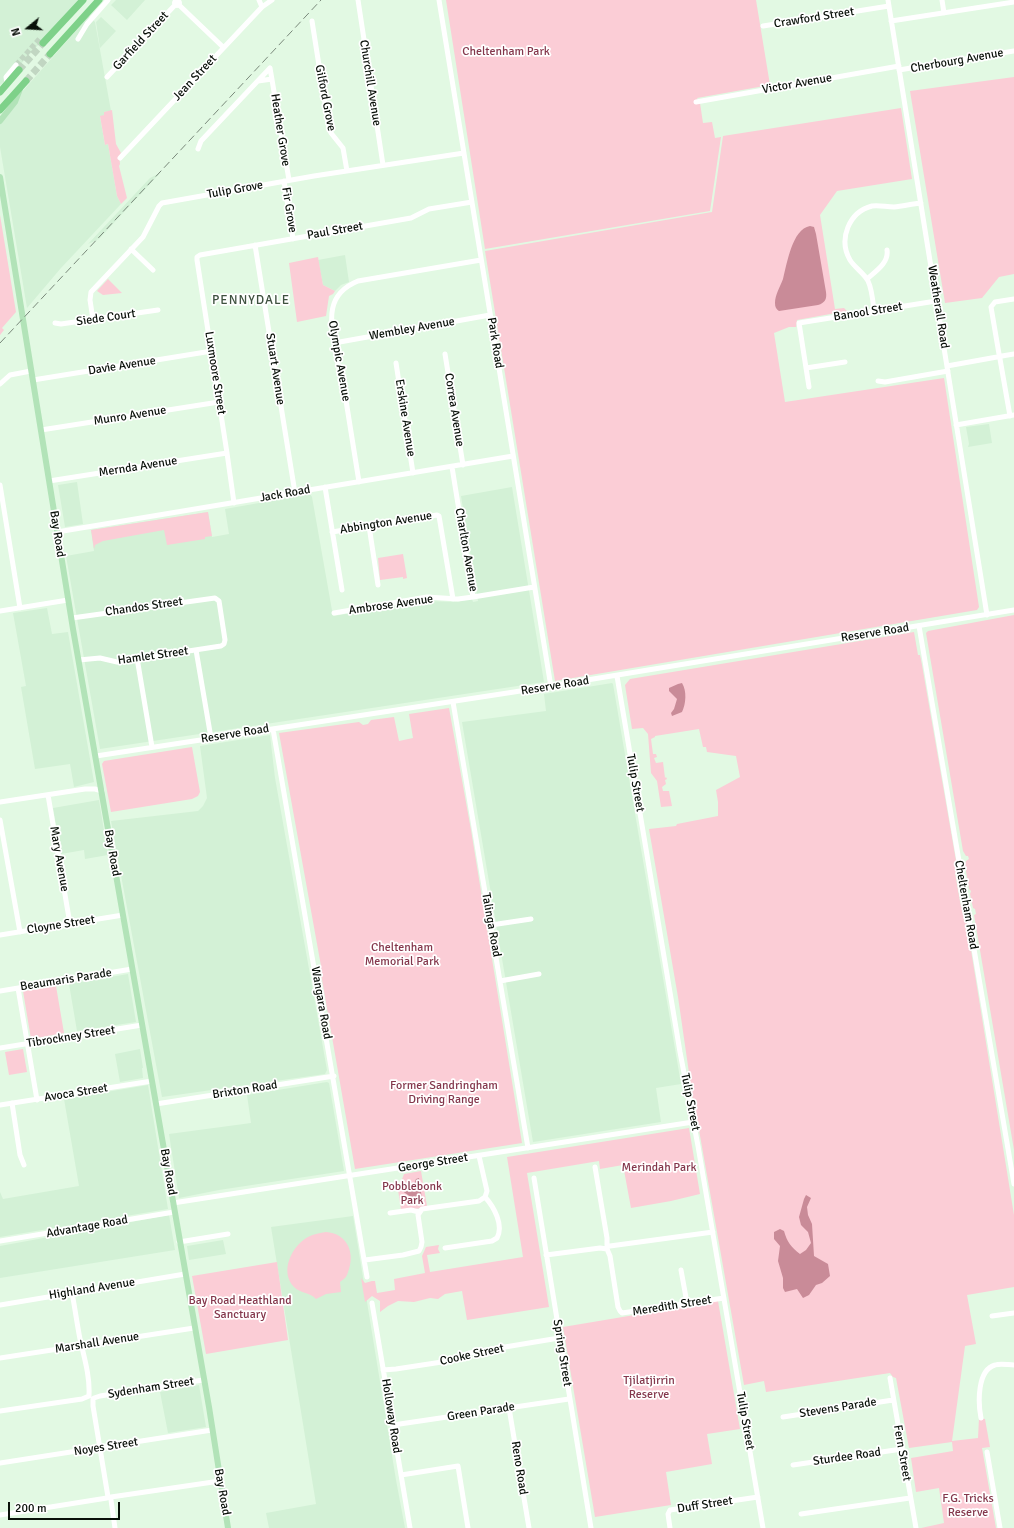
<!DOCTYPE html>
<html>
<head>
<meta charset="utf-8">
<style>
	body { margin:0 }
	#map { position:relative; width:1014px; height:1528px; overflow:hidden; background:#e2f9e3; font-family:Signika,sans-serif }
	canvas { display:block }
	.north { position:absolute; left:8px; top:8px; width:40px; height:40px; -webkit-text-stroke:3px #fff; paint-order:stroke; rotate:252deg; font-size:11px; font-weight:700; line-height:16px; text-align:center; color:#091009 }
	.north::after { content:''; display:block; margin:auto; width:14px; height:18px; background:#091009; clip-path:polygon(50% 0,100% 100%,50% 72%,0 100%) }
	.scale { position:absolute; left:8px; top:1502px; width:112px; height:18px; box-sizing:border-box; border:2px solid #091009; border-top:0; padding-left:5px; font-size:12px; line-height:14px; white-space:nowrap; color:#091009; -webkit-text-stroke:3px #fff; paint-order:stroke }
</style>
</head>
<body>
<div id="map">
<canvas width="1014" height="1528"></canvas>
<div class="north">N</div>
<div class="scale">200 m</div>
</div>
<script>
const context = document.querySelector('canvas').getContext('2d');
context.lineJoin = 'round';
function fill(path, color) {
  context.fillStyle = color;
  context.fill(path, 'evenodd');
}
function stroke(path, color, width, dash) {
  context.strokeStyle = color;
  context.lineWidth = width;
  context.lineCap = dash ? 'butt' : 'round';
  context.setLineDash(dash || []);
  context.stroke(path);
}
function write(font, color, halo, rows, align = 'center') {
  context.font = font + ' Signika,sans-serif';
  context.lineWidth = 3.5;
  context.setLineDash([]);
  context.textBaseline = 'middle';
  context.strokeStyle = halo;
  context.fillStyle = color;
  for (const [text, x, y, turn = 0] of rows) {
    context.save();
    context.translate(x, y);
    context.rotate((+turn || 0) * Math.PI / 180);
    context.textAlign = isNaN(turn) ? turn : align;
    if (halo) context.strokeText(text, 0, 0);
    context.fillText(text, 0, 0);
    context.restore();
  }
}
const built = new Path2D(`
	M 0,0 L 79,0 L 10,76 L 0,85 Z
	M 116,0 L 145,0 L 127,20 L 111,5 Z
	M 89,16 L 95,22 L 111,111 L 104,112 L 105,115 L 100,117 L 105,145 L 108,144 L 117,196 L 121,204 L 61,268 L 27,308 L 0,147 L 0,124 L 21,93 Z
	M 101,17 L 116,31 L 100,48 L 96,22 Z
	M 160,173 L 99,239 L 88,244 L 150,178 Z
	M 345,255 L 349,282 L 341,285 L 335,291 L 323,285 L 318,260 Z
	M 989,424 L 992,443 L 968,447 L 969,444 L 966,427 Z
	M 77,482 L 83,524 L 65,527 L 58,485 Z
	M 512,487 L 544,682 L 100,749 L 66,556 L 94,551 L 91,530 L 208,512 L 212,537 L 229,534 L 225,509 L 310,494 L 312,497 L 333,616 L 428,601 L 455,602 L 472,599 L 473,602 L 478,601 L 461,496 Z
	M 47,608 L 52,634 L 68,632 L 94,782 L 74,787 L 70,764 L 35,769 L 21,687 L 26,686 L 13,613 Z
	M 612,683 L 613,684 L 681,1084 L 656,1088 L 661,1122 L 533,1142 L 462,722 L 546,711 L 544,694 Z
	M 270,735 L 275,778 L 327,1070 L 325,1074 L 162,1097 L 111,821 L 198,811 L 203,806 L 207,798 L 200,746 Z
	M 99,800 L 108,855 L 85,859 L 84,850 L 61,854 L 53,808 Z
	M 128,974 L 136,1022 L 77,1031 L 69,984 Z
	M 140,1049 L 143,1068 L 142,1068 L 143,1078 L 120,1082 L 115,1054 Z
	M 327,1082 L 329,1083 L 344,1171 L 219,1190 L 179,1198 L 169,1134 L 251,1123 L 247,1095 Z
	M 148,1085 L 168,1209 L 0,1237 L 0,1192 L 3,1199 L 79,1186 L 64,1099 Z
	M 169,1215 L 175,1250 L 0,1278 L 0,1246 Z
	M 353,1216 L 396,1480 L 405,1528 L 269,1528 L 266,1513 L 316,1504 L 271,1227 Z
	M 223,1240 L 226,1254 L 189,1260 L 187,1246 Z
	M 199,1385 L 206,1427 L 168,1433 L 160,1392 Z`);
const green = new Path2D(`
	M 446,0 L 756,0 L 770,85 L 697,98 L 700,103 L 703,123 L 712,122 L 715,138 L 721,137 L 710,211 L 485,249 Z
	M 1014,77 L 1014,274 L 999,277 L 982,298 L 945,303 L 910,91 Z
	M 901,108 L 912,179 L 837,191 L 820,215 L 835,309 L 844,308 L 847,311 L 797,320 L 796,327 L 789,327 L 774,333 L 785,402 L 944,378 L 979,607 L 977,610 L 555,681 L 485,251 L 712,212 L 723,136 Z
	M 112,110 L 116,144 L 121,153 L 119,156 L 120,164 L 119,166 L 127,198 L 121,204 L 117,196 L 108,144 L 105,145 L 100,116 L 104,115 L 104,112 Z
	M 0,215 L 16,312 L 2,328 L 4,330 L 0,335 Z
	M 318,257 L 323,285 L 335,291 L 333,294 L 329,296 L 326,316 L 297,322 L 289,263 Z
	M 108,279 L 122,293 L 103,295 L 97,291 Z
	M 208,512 L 212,536 L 205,537 L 205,539 L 167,545 L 164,530 L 103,541 L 95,545 L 94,549 L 91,530 Z
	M 403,554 L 407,578 L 403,579 L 403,577 L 380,580 L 378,558 Z
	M 1014,615 L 1014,1150 L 974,915 L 976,914 L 975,909 L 973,908 L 970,894 L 971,891 L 969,889 L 965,865 L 966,861 L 969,859 L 968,856 L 966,856 L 963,851 L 926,633 L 928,631 Z
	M 914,632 L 918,655 L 920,655 L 922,665 L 958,872 L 955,873 L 961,907 L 964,907 L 1014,1215 L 1014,1287 L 967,1295 L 976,1344 L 965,1346 L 952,1441 L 978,1438 L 979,1418 L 985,1419 L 990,1447 L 982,1448 L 996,1528 L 921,1528 L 944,1523 L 939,1488 L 916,1492 L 911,1458 L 953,1451 L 952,1442 L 909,1448 L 896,1378 L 893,1377 L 890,1373 L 766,1392 L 764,1381 L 744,1385 L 699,1130 L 696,1121 L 678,997 L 649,829 L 676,826 L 677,824 L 718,816 L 718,802 L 716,790 L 740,777 L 736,756 L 707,752 L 706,747 L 703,747 L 699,729 L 655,736 L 655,737 L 651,739 L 653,754 L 656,754 L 657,757 L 654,758 L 656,763 L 663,762 L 665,778 L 666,777 L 667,779 L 665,780 L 666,784 L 662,787 L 663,791 L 669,791 L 672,806 L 661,807 L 657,781 L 651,773 L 648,734 L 643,728 L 632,729 L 625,685 L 630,679 Z
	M 449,708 L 471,830 L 522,1143 L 355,1169 L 320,968 L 321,966 L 279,733 L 359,722 L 363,725 L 368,724 L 371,720 L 394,717 L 399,741 L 413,738 L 409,714 Z
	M 192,747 L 200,792 L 198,796 L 192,799 L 111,812 L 102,764 L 104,761 Z
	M 56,986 L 64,1033 L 31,1039 L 23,991 Z
	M 23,1049 L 27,1072 L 9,1075 L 5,1052 Z
	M 689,1128 L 700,1194 L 671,1201 L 631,1208 L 623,1165 L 600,1169 L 599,1161 L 527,1173 L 549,1307 L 467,1320 L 462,1291 L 445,1294 L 438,1299 L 430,1298 L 414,1302 L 398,1301 L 388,1306 L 380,1312 L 380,1301 L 372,1296 L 365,1302 L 361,1278 L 365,1283 L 372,1281 L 375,1281 L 377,1293 L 395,1290 L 394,1279 L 425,1273 L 422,1256 L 426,1247 L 439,1245 L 438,1249 L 440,1253 L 427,1255 L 430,1272 L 523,1257 L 507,1157 Z
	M 421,1171 L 427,1206 L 416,1209 L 401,1209 L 398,1190 L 404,1174 Z
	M 326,1232 C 346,1233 355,1251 349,1269 C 348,1272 347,1276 345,1278 C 344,1279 342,1280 340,1282 L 341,1292 L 326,1294 L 316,1299 C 310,1292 301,1294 294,1287 C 279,1271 292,1246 308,1237 C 314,1234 320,1233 326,1232 Z
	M 277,1262 L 288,1340 L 206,1354 L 192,1276 Z
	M 718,1301 L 740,1429 L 707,1434 L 712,1464 L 666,1472 L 671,1505 L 595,1517 L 563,1327 Z`);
const water = new Path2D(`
	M 810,226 L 814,227 L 816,234 L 826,292 C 827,299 825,303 818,305 L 779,311 C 776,309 775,307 775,303 C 775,295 780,287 783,279 C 787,264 792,229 810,226 Z
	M 682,683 C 687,691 686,704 682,712 L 672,716 L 671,713 L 674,709 L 677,699 L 669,691 L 669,688 L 678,684 Z
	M 419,1178 L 422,1199 L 419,1201 L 413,1200 C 410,1195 405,1194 403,1191 L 404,1189 L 412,1189 L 416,1179 Z
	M 806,1195 L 811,1198 L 807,1207 L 808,1215 L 812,1224 L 814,1256 L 828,1264 L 830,1276 L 822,1283 L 816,1285 L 809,1295 L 803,1298 L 797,1289 L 785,1292 L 783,1288 L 783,1278 L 778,1261 L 780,1246 L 774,1239 L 774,1232 L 780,1229 L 784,1231 C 787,1242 791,1247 800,1254 L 806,1250 L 811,1243 L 808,1232 L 801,1225 L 799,1217 L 804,1199 Z`);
const minorTunnel = new Path2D(`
	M 16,65 L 40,38`);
const highwayTunnel = new Path2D(`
	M 19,70 L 43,43
	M 26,81 L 50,54`);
const minor = new Path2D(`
	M 259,0 L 262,7
	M 358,0 L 383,165
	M 439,0 L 551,687
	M 888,0 L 987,615
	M 942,0 L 944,13
	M174.5 3a2.5 2.5 0 1 1 5 0a2.5 2.5 0 1 1-5 0Z
	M 178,4 L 223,47
	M 312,21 L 329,129 L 331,133 L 343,148 L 347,171
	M 891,21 L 1014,2
	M 763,26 L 889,6
	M 78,39 L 87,24 L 108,0
	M 270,68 L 289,180
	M 899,70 L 1014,51
	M 107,77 L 175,5
	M 258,81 L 272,79
	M 7,84 L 6,77 L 16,65
	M 696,102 L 899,66
	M 198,149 L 201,141 L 270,68
	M 120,158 L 262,7 L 272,0
	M 284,181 L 293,239
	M 255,245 L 295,493
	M 131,249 L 153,270
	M 867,279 C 876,271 889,263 887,250
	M 874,311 C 873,301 872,289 868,281 C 864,273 855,268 850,260 C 838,239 849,212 872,206 C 880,205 886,207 894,207 C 903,206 912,204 921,203
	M 93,320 L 90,300 L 91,292 L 143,237 L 159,206 L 162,203 L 314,176 L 464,153
	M 55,323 L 61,324 L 158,310
	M 334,343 L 490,315
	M 445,354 L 463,465
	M 999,354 L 991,307 L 995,302 L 1014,299
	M 1002,356 L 1014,354
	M 1000,359 L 1010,416
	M 396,363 L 413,473
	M 947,366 L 997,357
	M 806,368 L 845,362
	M 33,380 L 212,351
	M 878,381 L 885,382 L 948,371
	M 0,384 L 10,375 L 31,371
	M 809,387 L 799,323 L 936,301
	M 956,425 L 1014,415
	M 41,430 L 219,402
	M 452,467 L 473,597 L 534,587
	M 49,481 L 227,453
	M 359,482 L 344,388 C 340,374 337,361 335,348 C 330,319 326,294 358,281 L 481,260
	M 0,485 L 20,608
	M 325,487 L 342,590
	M 234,503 L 227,453 L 197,260 L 197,257 L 200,255 L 411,218 L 429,209 L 472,202
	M 369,526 L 378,585
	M 57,532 L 513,456
	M 332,532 L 437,515 L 439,516 L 453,599
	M 0,611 L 68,600
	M 334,613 L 427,597 L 458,599 L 473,597
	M 72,618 L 215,598 L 219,601 L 225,640 L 224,644 L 221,646 L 117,662 L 100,658 L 79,660
	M 919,626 L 1014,1184
	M 196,650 L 211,738
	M 137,658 L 152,747
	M 617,676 L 680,1052 L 698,1146 L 763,1528
	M 453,702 L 528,1148
	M 273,729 L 367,1277
	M 96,756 L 514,692 L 1014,610
	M 48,795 L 70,924
	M 0,802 L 85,789 L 95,789 L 102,791
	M 0,820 L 20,932
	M 491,925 L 531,919
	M 0,935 L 123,915
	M 500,981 L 539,974
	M 18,988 L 37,1100
	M 0,991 L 132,969
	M 0,1048 L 142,1025
	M 12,1103 L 20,1155 L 24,1165
	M 156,1104 L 334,1076
	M 0,1105 L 152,1081
	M 595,1167 L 607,1238 L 607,1245
	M 534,1178 L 591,1528
	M 173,1203 L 693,1122
	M 390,1213 L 411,1210 L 419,1212
	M 0,1241 L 174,1212
	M 179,1242 L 228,1234
	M 610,1246 L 713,1232
	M 445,1248 L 492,1241 L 497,1238 C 504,1225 494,1207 485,1197
	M 607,1249 L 610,1256 L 618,1307 L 620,1311 L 622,1313 L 724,1298
	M 546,1255 L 600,1248 L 607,1249
	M 365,1260 L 403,1255 L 419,1251 L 421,1247 L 422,1242 L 418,1215 L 422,1209 L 479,1201 L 485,1197 L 487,1191 L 479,1156
	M 681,1270 L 687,1303
	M 72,1293 C 75,1308 77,1324 80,1339 C 84,1357 90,1376 89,1395
	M 372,1303 L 410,1528
	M 0,1305 L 185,1274
	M 992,1316 L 1014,1313
	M 0,1358 L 194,1328
	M 383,1370 L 396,1369 L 455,1360 L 469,1353 L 559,1338
	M 890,1378 L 916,1528
	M 94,1398 L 100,1396 L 203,1380
	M 93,1399 L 93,1406 L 108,1497
	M 509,1408 L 529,1528
	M 0,1411 L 82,1399 L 89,1396
	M 783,1417 L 893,1400
	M 981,1418 C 978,1403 977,1370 995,1365 C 1001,1363 1008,1365 1014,1365
	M 393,1425 L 569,1399
	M 987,1452 L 1000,1528
	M 0,1463 L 212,1430
	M 793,1465 L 902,1449
	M 401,1475 L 458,1466 L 468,1528
	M 111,1497 L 220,1481
	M 111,1500 L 115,1528
	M 801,1514 L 910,1498
	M 0,1515 L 107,1498
	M 670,1528 L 668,1514 L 670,1510 L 758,1497`);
const major = new Path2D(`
	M 0,121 L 15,102 L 20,89
	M 0,177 L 73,629 L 209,1407 L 228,1528`);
const highway = new Path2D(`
	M 43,43 L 83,0
	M 50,54 L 99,0
	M 0,92 L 19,70
	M 0,110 L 26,81`);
const rail = new Path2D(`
	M 0,343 L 321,0`);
const streetNames = [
	["Crawford Street",814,18,-9],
	["Garfield Street",141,41,-47],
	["Cherbourg Avenue",957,61,-10],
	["Jean Street",195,78,-47],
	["Churchill Avenue",370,83,81],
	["Victor Avenue",797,84,-10],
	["Gilford Grove",325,98,79],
	["Heather Grove",280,130,81],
	["Tulip Grove",235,190,-10],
	["Fir Grove",289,210,81],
	["Paul Street",335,231,-10],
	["Weatherall Road",938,307,81],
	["Banool Street",868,312,-9],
	["Siede Court",106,318,-8],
	["Wembley Avenue",412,329,-10],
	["Park Road",495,343,81],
	["Olympic Avenue",339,361,80],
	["Davie Avenue",122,366,-9],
	["Stuart Avenue",275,369,81],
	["Luxmoore Street",215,373,81],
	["Correa Avenue",454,410,81],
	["Munro Avenue",130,416,-9],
	["Erskine Avenue",405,418,81],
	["Mernda Avenue",138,467,-9],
	["Jack Road",285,494,-10],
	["Abbington Avenue",386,523,-9],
	["Bay Road",57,534,81],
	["Charlton Avenue",466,550,80],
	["Ambrose Avenue",391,605,-8],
	["Chandos Street",144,607,-8],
	["Reserve Road",875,633,-9],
	["Hamlet Street",153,656,-8],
	["Reserve Road",555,686,-9],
	["Reserve Road",235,734,-9],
	["Tulip Street",635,783,80],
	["Bay Road",112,853,80],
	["Mary Avenue",59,859,80],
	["Cheltenham Road",966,905,80],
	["Cloyne Street",61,925,-9],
	["Talinga Road",491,925,80],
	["Beaumaris Parade",66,980,-9],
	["Wangara Road",321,1003,80],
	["Tibrockney Street",71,1037,-9],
	["Brixton Road",245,1090,-9],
	["Avoca Street",76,1093,-9],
	["Tulip Street",690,1102,79],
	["George Street",433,1163,-9],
	["Bay Road",168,1172,80],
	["Advantage Road",87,1227,-10],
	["Highland Avenue",92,1289,-9],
	["Meredith Street",672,1306,-9],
	["Marshall Avenue",97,1343,-9],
	["Spring Street",562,1353,81],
	["Cooke Street",472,1355,-12],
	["Sydenham Street",151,1388,-9],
	["Stevens Parade",838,1408,-9],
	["Green Parade",481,1412,-9],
	["Holloway Road",391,1416,81],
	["Tulip Street",745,1421,80],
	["Noyes Street",106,1447,-9],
	["Fern Street",902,1453,80],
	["Sturdee Road",847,1457,-8],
	["Reno Road",519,1468,81],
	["Bay Road",222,1492,80],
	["Duff Street",705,1505,-9]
];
const parkNames = [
	["Cheltenham Park",506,52],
	["Cheltenham",402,948],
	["Memorial Park",402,962],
	["Former Sandringham",444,1086],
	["Driving Range",444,1100],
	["Merindah Park",659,1168],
	["Pobblebonk",412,1187],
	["Park",412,1201],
	["Bay Road Heathland",240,1301],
	["Sanctuary",240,1315],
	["Tjilatjirrin",649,1381],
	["Reserve",649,1395],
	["F.G. Tricks",968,1499],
	["Reserve",968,1513]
];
const neighbourhoodNames = [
	["PENNYDALE",251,301]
];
fill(built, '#d3f1d6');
fill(green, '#fbcdd6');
fill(water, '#c98b98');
stroke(minorTunnel, '#c1d6c2', 5, [5, 2.5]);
stroke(highwayTunnel, '#c1d6c2', 7, [7, 3.5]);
stroke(minor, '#fff', 5);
stroke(major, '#b2e3b8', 6);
stroke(highway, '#7ed189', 7);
stroke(rail, '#79887a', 1, [8, 4]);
write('12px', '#091009', '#fff', streetNames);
write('12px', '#84374c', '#fff', parkNames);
context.letterSpacing = '1px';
write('13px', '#3e513f', '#fff', neighbourhoodNames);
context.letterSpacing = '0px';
</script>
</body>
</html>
